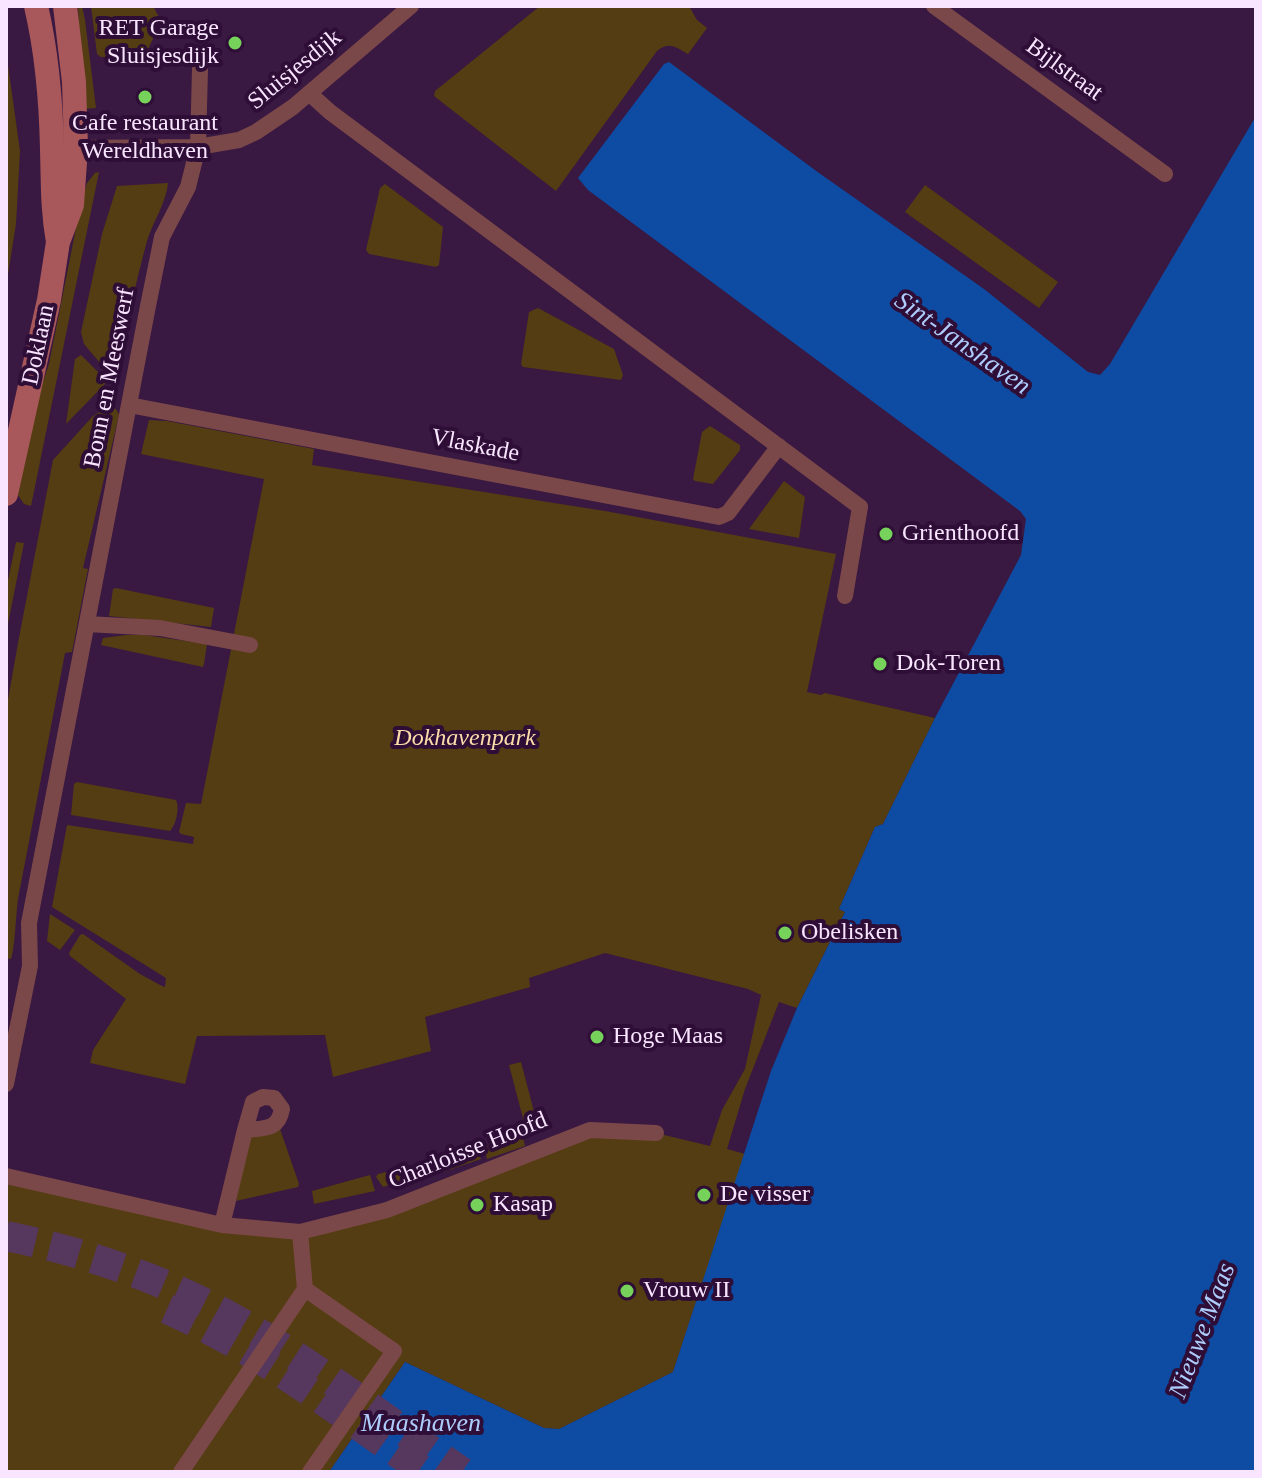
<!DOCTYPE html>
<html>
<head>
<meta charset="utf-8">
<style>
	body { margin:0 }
	#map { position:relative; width:1262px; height:1478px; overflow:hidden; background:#391841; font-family:Georgia,serif }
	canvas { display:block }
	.frame { position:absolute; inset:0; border:8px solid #f9e5ff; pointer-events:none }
</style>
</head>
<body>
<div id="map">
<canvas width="1262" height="1478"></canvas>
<div class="frame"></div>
</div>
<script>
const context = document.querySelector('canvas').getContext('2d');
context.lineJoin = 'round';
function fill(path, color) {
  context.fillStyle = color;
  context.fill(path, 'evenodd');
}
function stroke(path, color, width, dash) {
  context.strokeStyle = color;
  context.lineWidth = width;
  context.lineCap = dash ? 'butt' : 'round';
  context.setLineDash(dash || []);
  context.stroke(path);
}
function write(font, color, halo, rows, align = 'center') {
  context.font = font + ' Georgia,serif';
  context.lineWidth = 8;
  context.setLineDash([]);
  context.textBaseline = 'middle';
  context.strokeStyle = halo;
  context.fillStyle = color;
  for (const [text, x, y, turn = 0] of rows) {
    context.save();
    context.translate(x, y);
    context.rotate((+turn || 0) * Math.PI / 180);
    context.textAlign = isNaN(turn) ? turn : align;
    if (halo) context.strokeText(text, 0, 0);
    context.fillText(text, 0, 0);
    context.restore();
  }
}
const green = new Path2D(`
	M 78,6 L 82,6 L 85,20 L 96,108 L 83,109 Z
	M 91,6 L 153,6 L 161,21 L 145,56 L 101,57 L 97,54 Z
	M 540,6 L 689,6 L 697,20 L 707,28 L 688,54 C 676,47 669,41 657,51 L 556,191 L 434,96 L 435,91 Z
	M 6,51 L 20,151 L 16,224 L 6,287 Z
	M 99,172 L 31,506 L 24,504 L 18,495 L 38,396 L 49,364 L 81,203 L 87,183 L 95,173 Z
	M 168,183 C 166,204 153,221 147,241 C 135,285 126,329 114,373 L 111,376 L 84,344 L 81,332 L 102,234 L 117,186 Z
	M 385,184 L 443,227 L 439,265 L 436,267 L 369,254 L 366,250 L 380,188 Z
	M 925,185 L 1058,282 L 1039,308 L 905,212 Z
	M 538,308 L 614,349 L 623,375 L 621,380 L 523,367 L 521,364 L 529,312 Z
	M 81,355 L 103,377 L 105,384 L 66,424 L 75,359 Z
	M 106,408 L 116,409 L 119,415 L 83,568 L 88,569 L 72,652 L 65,653 L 18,899 C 16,914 15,948 11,959 L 6,958 L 6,711 L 18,643 L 53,460 L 93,416 Z
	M 149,420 L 167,421 L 314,449 L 312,465 L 605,511 L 836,554 L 807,692 L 821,695 L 825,693 L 935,718 L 883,824 L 875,827 L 839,909 L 845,912 L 797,1008 L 779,1002 L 745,1089 L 727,1149 L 745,1154 L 673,1372 L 559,1429 L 544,1428 L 405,1362 L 329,1472 L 6,1472 L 6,1176 L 300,1232 L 360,1218 L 564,1138 L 656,1133 L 710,1146 L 722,1110 L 745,1069 L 761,995 L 748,989 L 605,953 L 529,978 L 530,987 L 425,1017 L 431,1051 L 333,1077 L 325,1035 L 197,1036 L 185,1084 L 90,1063 L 93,1050 L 126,999 L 70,956 L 69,953 L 80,935 L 83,934 L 140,974 L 162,986 L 165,987 L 166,978 L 52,907 L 67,825 L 193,844 L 194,837 L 181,834 L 179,832 L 186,803 L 201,804 L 264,479 L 141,454 Z
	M 710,426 L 740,445 L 740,450 L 713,484 L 695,481 L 693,479 L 702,432 Z
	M 784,481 L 805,497 L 799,538 L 749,529 Z
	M 16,542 L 24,543 L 6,634 L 6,590 Z
	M 116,588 L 214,608 L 211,627 L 109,616 L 113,589 Z
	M 126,635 L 144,635 L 207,644 L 204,664 L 203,667 L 101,645 L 103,638 Z
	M 77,782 L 176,800 C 180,808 176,825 170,831 L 71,815 L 74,784 Z
	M 50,914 L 75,930 L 60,950 L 47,941 Z
	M 521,1062 L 537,1123 L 525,1126 L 509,1065 Z
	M 280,1129 L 299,1184 L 298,1187 L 236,1201 L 250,1136 Z
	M 523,1137 L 525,1146 L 487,1159 L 484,1147 Z
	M 477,1149 L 481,1159 L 443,1172 L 441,1159 Z
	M 419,1165 L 421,1175 L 383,1187 L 376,1177 L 378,1174 Z
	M 370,1175 L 375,1191 L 314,1204 L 312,1191 Z`);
const water = new Path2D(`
	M 669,62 L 819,173 L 984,289 L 1088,372 L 1100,375 L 1110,364 L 1256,116 L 1256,1472 L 329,1472 L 405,1362 L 544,1428 L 559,1429 L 673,1372 L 771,1071 L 797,1008 L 845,912 L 839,909 L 875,827 L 883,824 L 935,718 L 1021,555 L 1026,519 L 1020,511 L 588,190 L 578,178 L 664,64 Z`);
const highwayTunnel = new Path2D(`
	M 6,1236 C 80,1251 152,1275 218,1310 C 304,1356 382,1417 462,1472
	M 167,1309 C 260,1350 342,1415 425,1472`);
const street = new Path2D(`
	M 934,6 L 1165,174
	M 309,93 L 330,112 L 860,507 L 845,596
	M 66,148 L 198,147 L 239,140 L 256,132 L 293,107 L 411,6
	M 129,405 L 719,517 L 728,513 L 779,446
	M 87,624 L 160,628 L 250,645
	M 6,1084 L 30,966 L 29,923 L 148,306 L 162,237 L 188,187 L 198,147 L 200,69
	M 263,1097 L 274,1098 L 282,1109 C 278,1131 264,1128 245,1130 L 253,1102 Z
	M 6,1176 L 222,1225 L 300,1232 L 305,1289 L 181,1472
	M 222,1225 L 245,1130
	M 300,1232 L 387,1210 L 590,1130 L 656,1133
	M 305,1289 L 394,1351 L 310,1472`);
const secondary = new Path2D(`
	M 36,6 C 47,53 51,101 52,149 C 53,182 52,208 58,242
	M 6,494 L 49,300 L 58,242 L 72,205 L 76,148 L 74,82 L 65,6`);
const markers = [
	[235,43,8,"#76d25a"],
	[145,97,8,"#76d25a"],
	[886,534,8,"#76d25a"],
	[880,664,8,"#76d25a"],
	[785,933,8,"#76d25a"],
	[597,1037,8,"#76d25a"],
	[704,1195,8,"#76d25a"],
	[477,1205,8,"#76d25a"],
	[627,1291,8,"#76d25a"]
];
const poiNames = [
	["RET Garage",219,29,"right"],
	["Sluisjesdijk",219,57,"right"],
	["Cafe restaurant",145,124,"center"],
	["Wereldhaven",145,152,"center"],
	["Grienthoofd",902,534],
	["Dok-Toren",896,664],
	["Obelisken",801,933],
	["Hoge Maas",613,1037],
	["De visser",720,1195],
	["Kasap",493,1205],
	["Vrouw II",643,1291]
];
const streetNames = [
	["Sluisjesdijk",295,70,-39],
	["Bijlstraat",1064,70,36],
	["Doklaan",39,345,-78],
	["Bonn en Meeswerf",110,378,-79],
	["Vlaskade",475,446,11],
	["Charloisse Hoofd",468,1151,-22]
];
const parkNames = [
	["Dokhavenpark",465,739]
];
const waterNames = [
	["Sint-Janshaven",962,344,35],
	["Nieuwe Maas",1203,1331,-69],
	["Maashaven",421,1424]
];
fill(green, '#543d12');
fill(water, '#0e4ca3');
stroke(highwayTunnel, '#56375e', 30, [30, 15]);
stroke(street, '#7b4849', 16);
stroke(secondary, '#a8585a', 24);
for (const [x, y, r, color] of markers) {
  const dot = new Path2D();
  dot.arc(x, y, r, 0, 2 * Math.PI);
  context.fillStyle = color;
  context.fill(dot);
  stroke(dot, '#2e0e36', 3);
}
write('24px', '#f9e5ff', '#2e0e36', poiNames, 'left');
write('24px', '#f9e5ff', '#2e0e36', streetNames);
write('italic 24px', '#fcddaa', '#2e0e36', parkNames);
write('italic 26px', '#aecdfc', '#2e0e36', waterNames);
</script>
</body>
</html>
